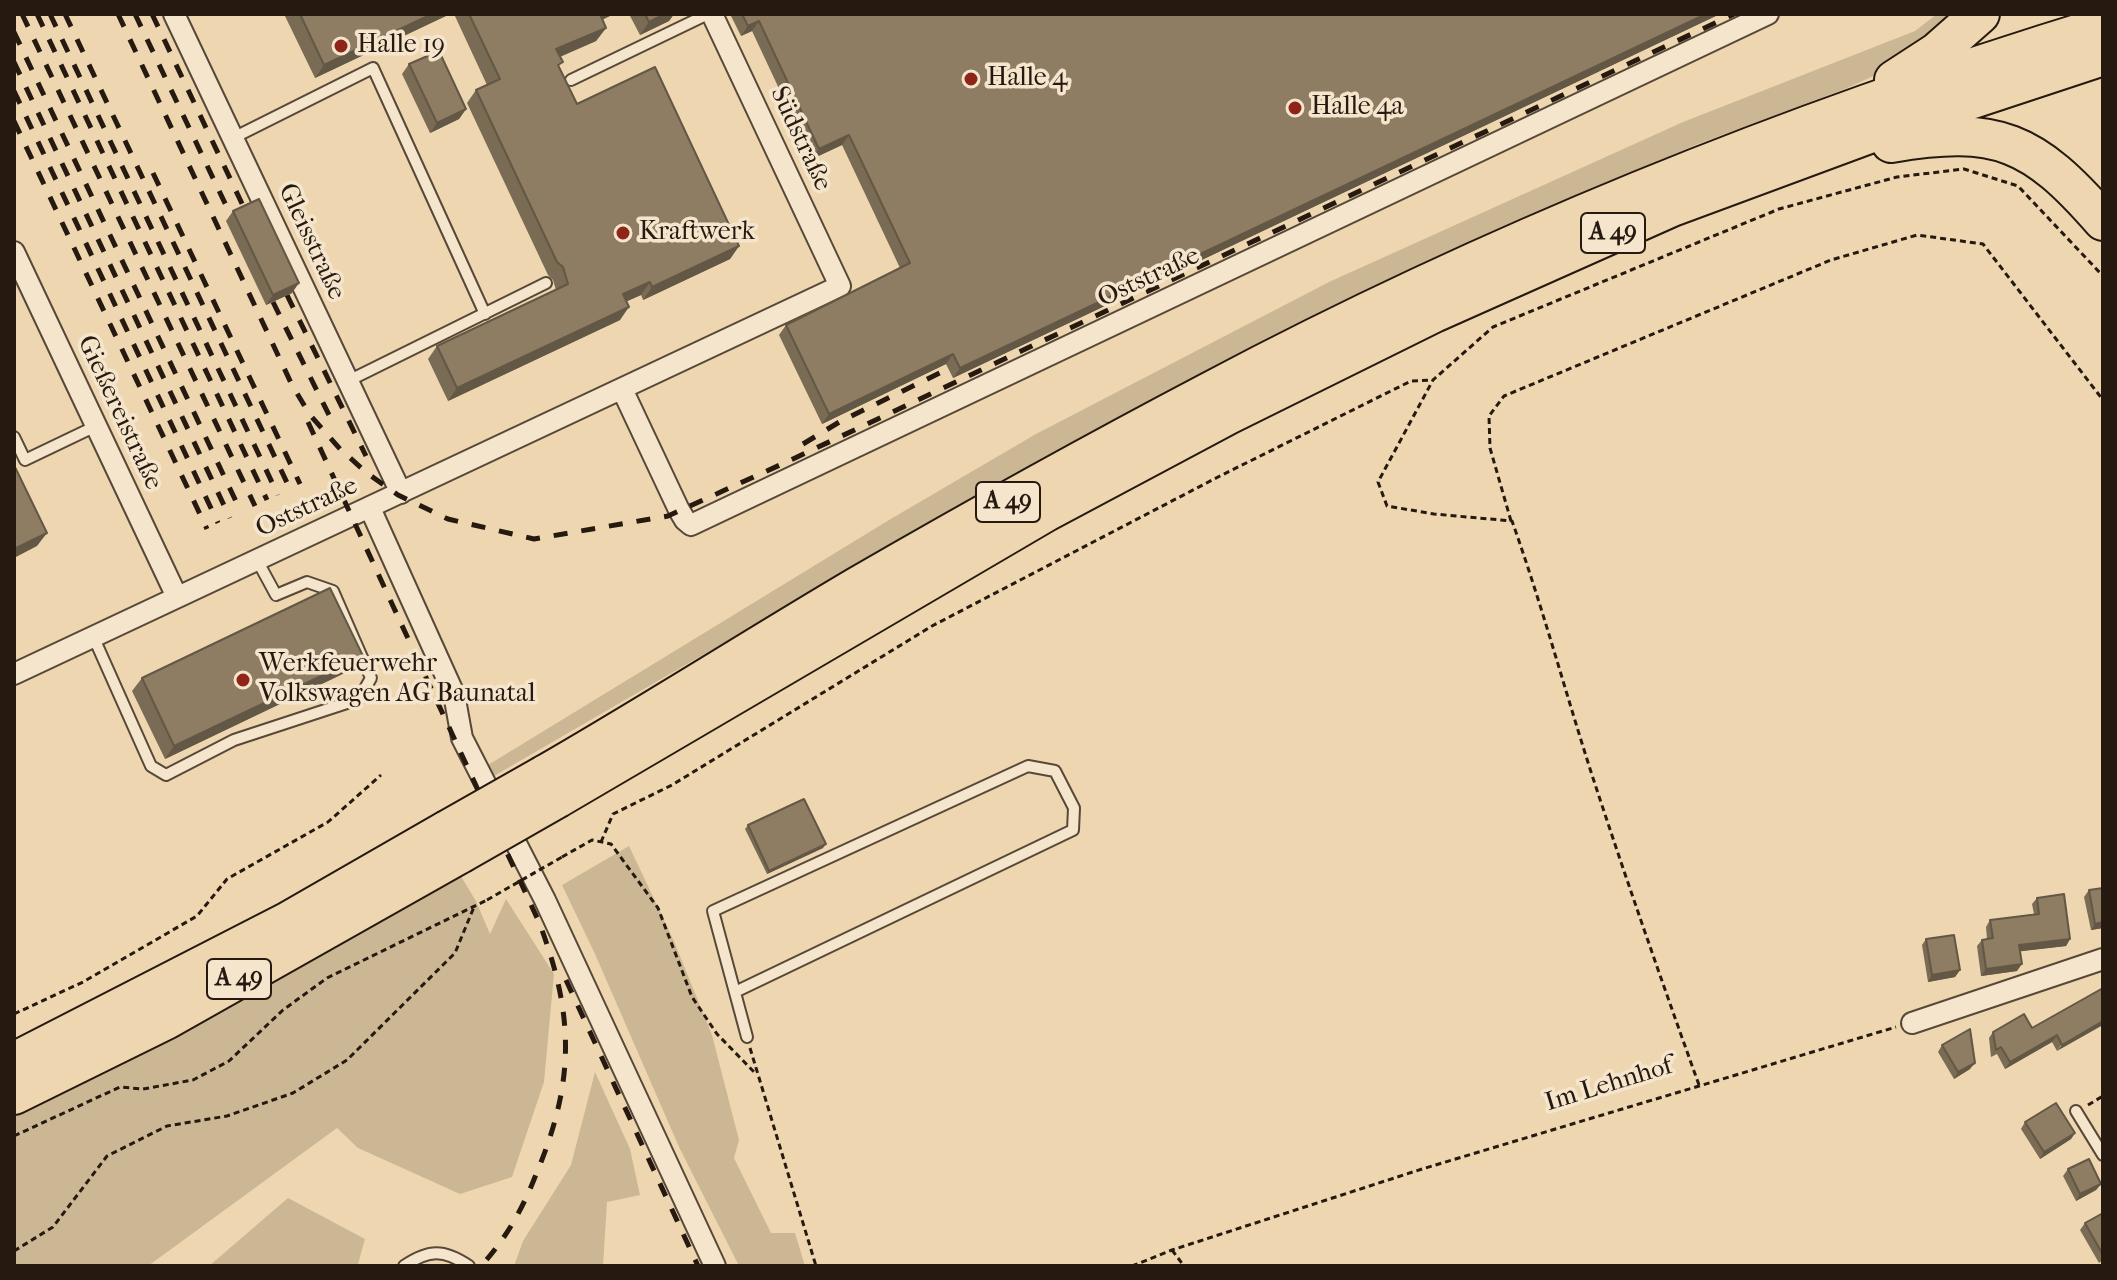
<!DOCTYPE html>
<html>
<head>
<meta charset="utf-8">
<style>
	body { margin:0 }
	#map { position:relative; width:2117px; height:1280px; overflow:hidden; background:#eed7b0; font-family:"IM FELL French Canon",serif }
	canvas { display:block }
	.frame { position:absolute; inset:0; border:16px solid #251910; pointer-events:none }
</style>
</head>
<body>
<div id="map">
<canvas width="2117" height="1280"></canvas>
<div class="frame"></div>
</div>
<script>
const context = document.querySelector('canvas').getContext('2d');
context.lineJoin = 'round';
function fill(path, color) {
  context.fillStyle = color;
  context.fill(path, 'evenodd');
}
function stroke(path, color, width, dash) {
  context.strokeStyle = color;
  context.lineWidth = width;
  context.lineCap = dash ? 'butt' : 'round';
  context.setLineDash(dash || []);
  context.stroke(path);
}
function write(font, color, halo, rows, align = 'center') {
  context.font = font + ' "IM FELL French Canon",serif';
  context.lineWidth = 7;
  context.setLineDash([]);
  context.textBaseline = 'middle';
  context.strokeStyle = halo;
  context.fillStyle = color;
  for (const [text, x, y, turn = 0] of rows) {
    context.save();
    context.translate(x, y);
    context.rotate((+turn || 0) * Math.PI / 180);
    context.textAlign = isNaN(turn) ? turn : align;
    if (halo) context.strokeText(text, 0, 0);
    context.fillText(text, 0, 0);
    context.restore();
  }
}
const green = new Path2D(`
	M 1937,14 L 1969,14 L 1900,64 L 1845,89 L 1698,144 L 1519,220 L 1398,276 L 1250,349 L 944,515 L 494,776 L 488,765 L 889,520 L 1036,434 L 1329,282 L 1683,122 L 1915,31 Z
	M 629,846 L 673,939 L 712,1035 L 739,1140 L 734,1158 L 771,1233 L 795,1233 L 805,1266 L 739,1266 L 679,1147 L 595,954 L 562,885 Z
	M 457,870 L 476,901 L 490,934 L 506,899 L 554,974 L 544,1082 L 512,1177 L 460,1194 L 358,1148 L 337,1128 L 148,1266 L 14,1266 L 14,1112 L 154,1048 L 307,954 Z
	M 595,1072 L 630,1149 L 640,1195 L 607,1202 L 603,1266 L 514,1266 L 523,1241 L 571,1165 Z
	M 288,1198 L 365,1239 L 358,1264 L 209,1266 Z`);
const path = new Path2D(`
	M 1511,521 L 1490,448 L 1489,416 L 1504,396 L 1831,260 L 1917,235 L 1983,244 L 2103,400
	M 601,842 L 613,814 L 672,785 L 932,626 L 1218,477 L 1411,381 L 1433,380
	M 562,857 L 592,840 L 611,844 L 658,908 L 692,997 L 717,1034 L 756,1074
	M 14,1014 L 83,982 L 197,916 L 227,879 L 328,822 L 381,775
	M 750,1048 L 816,1266
	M 1699,1085 C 1662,982 1626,879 1592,775 C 1565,691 1542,605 1512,521 L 1434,514 L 1387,506 L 1378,482 L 1433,380 L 1493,327 L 1779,209 L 1897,177 L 1964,169 L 2018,186 L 2103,276
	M 2088,1105 L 2103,1096
	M 14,1136 L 120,1087 L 143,1089 L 193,1080 L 229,1061 L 283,1010 L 327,978 L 487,900
	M 1172,1250 L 1184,1266
	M 14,1251 L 53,1227 L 107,1156 L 167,1126 L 227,1116 L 293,1093 L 347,1060 L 455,953 L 474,907
	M 1132,1266 L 1172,1250 L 1422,1169 L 1896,1027`);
const lane = new Path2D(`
	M 571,80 L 708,14
	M 233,138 L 373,68 L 485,314
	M 348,381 L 546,283
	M 14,437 L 25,460 L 96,426
	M 93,636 L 151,766 L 166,775 L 234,740 L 359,699 L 371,678 L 333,591 L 307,582 L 276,595 L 257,560
	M 735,992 L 1073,830 L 1074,808 L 1055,771 L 1028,766 L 713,911 L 747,1037
	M 2076,1111 L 2103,1155
	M 404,1266 C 429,1249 444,1249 469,1266`);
const street = new Path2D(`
	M 174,14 L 401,493
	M 14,252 L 177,597
	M 622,389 L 679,510 L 685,520 L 691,525 L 1768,14
	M 370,508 L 454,694 L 462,738 L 545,900 L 715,1266
	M 14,674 L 840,286 L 712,14
	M 1912,1023 L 2103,959`);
const highway = new Path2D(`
	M 1894,80 L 1937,52 L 1980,14
	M 1891,143 C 1998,125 2033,141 2103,221
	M 544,775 C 650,714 753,648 858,586 C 974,519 1091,454 1209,392 C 1494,241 1795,120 2103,26
	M 558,798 L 1046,512 L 1228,415 L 1434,313 L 1672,207 L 1888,127 L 2103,56
	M 14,1062 L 287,922 L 447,830
	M 14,1095 L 166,1020 L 460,854`);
const rail = new Path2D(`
	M 22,14 L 255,506
	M 37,14 L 267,500
	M 50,14 L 278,495
	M 65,14 L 290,489
	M 118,14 L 292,385 L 310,415 L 340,449 L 367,473 L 398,495 L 448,519 L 534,539 L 668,516 L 793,459 L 1734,14
	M 135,14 L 232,218
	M 152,14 L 246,212
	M 14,32 L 241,512
	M 14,62 L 230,518
	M 14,91 L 218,523
	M 14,121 L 207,529
	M 153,173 L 300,484
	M 287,295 L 366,456
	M 273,302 L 332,421
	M 308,422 L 539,922 C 575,1017 575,1082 535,1177 C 522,1210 505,1240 481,1266
	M 803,444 L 841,421 L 948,369
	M 566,980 L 698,1266`);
const pathBridge = new Path2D(`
	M 487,900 L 562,857`);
const highwayBridge = new Path2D(`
	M 447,830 L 544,775
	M 460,854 L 558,798`);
const wall = new Path2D(`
	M 284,14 L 450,14 L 315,78 Z
	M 454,14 L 614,14 L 602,20 L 606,28 L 596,41 L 560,57 L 559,67 L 577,104 L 739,246 L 730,259 L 643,300 L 641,295 L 627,301 L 620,320 L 448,401 L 428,359 L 437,346 L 556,290 L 553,280 L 548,275 L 467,103 L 476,90 L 487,85 Z
	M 629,14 L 674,14 L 669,21 L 640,35 Z
	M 730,14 L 1720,14 L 953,378 L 946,364 L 822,424 L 779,335 L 786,325 L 900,268 L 842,145 L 812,159 L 752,31 L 741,36 Z
	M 409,64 L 466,109 L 459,119 L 430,133 L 402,74 Z
	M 233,211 L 292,293 L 266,305 L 226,221 Z
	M 363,656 L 353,669 L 165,759 L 132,691 L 142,678 Z
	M 748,825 L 823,848 L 767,874 L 745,829 Z
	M 2089,890 L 2103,928 L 2091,930 L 2084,897 Z
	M 2037,898 L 2070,939 L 2066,946 L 2020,951 L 2017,971 L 1981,976 L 1977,946 L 1982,940 L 1987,939 L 1986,927 L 1990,920 L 2034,914 L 2032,904 Z
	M 1926,939 L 1960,970 L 1955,977 L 1928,982 L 1922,945 Z
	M 2103,988 L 2057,1051 L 2052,1042 L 2005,1069 L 1997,1054 L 1991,1057 L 1989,1038 L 1993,1032 L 2032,1028 Z
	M 1942,1045 L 1970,1069 L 1954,1079 L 1938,1052 Z
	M 2025,1122 L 2075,1133 L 2071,1139 L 2040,1159 L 2021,1129 Z
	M 2068,1169 L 2101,1184 L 2096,1190 L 2076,1201 L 2063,1176 Z
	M 2103,1213 L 2103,1260 L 2099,1263 L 2080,1230 L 2085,1223 Z`);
const shadedWall = new Path2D(`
	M 432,14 L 450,14 L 315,78 L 324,65 Z
	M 598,14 L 614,14 L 590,25 Z
	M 665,14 L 674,14 L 669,21 L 640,35 L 649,22 Z
	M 1706,14 L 1720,14 L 953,378 L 960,368 Z
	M 759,21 L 752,31 L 741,36 L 748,26 Z
	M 606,28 L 596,41 L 547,62 L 556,49 Z
	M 466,109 L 459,119 L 430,133 L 437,123 Z
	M 849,135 L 842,145 L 812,159 L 819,149 Z
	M 739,246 L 730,259 L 643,300 L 652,287 Z
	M 650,282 L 641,295 L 614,307 L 623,294 Z
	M 299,283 L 292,293 L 266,305 L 273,295 Z
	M 629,307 L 620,320 L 448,401 L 457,388 Z
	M 953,354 L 946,364 L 822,424 L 829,414 Z
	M 47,533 L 37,546 L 14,558 L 14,549 Z
	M 363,656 L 353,669 L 165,759 L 174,746 Z
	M 826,844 L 823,848 L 767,874 L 769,871 Z
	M 2103,922 L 2103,928 L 2091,930 L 2095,924 Z
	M 2070,939 L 2066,946 L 2015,952 L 2019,945 Z
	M 2022,964 L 2017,971 L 1981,976 L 1986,969 Z
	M 1960,970 L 1955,977 L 1928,982 L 1932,975 Z
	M 2103,1021 L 2103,1025 L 2057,1051 L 2062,1045 Z
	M 2057,1035 L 2052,1042 L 2005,1069 L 2010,1062 Z
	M 1975,1063 L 1970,1069 L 1954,1079 L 1958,1072 Z
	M 2075,1133 L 2071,1139 L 2040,1159 L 2044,1152 Z
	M 2101,1184 L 2096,1190 L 2076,1201 L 2080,1194 Z`);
const building = new Path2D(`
	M 300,14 L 432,14 L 324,65 Z
	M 469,14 L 600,14 L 606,28 L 556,49 L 563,62 L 558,65 L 577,104 L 655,67 L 739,246 L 652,287 L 650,282 L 623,294 L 629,307 L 457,388 L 437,346 L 568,284 L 563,267 L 557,262 L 476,90 L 500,79 Z
	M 645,14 L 665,14 L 649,22 Z
	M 742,14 L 1706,14 L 960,368 L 953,354 L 829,414 L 786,325 L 910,263 L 849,135 L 819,149 L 759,21 L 748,26 Z
	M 439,51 L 466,109 L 437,123 L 409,64 Z
	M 259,199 L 299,283 L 273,295 L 233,211 Z
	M 14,465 L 47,533 L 14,549 Z
	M 330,588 L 363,656 L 174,746 L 142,678 Z
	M 804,799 L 826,844 L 769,871 L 748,825 Z
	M 2103,888 L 2103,922 L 2095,924 L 2089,890 Z
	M 2064,894 L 2070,939 L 2019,945 L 2022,964 L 1986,969 L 1982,940 L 1993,938 L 1990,920 L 2039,914 L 2037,898 Z
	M 1954,935 L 1960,970 L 1932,975 L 1926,939 Z
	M 2103,988 L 2103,1021 L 2062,1045 L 2057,1035 L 2010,1062 L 2001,1047 L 1996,1050 L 1993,1032 L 2024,1014 L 2032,1028 Z
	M 1970,1029 L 1975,1063 L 1958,1072 L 1942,1045 Z
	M 2056,1103 L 2075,1133 L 2044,1152 L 2025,1122 Z
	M 2089,1159 L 2101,1184 L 2080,1194 L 2068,1169 Z
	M 2103,1213 L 2103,1255 L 2085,1223 Z`);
const markers = [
	[341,46,8,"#8f2418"],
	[971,79,8,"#8f2418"],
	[1295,108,8,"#8f2418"],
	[623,233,8,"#8f2418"],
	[243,680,8,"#8f2418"]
];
const shields = [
	[1613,233,64],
	[1008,502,64],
	[239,979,64]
];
const shieldNames = [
	["A 49",1613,233],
	["A 49",1008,502],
	["A 49",239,979]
];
const poiNames = [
	["Halle 19",357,46],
	["Halle 4",987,79],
	["Halle 4a",1311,108],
	["Kraftwerk",639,233],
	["Werkfeuerwehr",259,665],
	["Volkswagen AG Baunatal",259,695]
];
const streetNames = [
	["Südstraße",800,139,65],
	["Gleisstraße",311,242,65],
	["Oststraße",1149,278,-25],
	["Gießereistraße",119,413,65],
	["Oststraße",307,508,-25],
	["Im Lehnhof",1609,1085,-17]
];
fill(green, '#ccb795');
stroke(lane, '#574838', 14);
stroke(street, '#574838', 24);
stroke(highway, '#251910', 42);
stroke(path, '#251910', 3, [6, 4]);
stroke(lane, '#f4e5cc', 10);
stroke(street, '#f4e5cc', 20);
stroke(highway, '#eed7b0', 38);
stroke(rail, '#251910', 5, [14, 14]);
stroke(highwayBridge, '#251910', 42, []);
stroke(pathBridge, '#251910', 3, [6, 4]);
stroke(highwayBridge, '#eed7b0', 38);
fill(wall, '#7a6b55');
fill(shadedWall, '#635745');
fill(building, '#8e7c63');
stroke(building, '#635745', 2);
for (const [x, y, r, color] of markers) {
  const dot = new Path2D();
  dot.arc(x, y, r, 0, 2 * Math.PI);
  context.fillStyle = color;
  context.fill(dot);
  stroke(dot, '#f4e5cc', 3);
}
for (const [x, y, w] of shields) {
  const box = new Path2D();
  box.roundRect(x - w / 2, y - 20, w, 40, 6);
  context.fillStyle = '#f4e5cc';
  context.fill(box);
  stroke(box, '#251910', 2);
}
write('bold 24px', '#251910', null, shieldNames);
write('26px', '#251910', '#f4e5cc', poiNames, 'left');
write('26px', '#251910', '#f4e5cc', streetNames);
</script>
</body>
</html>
